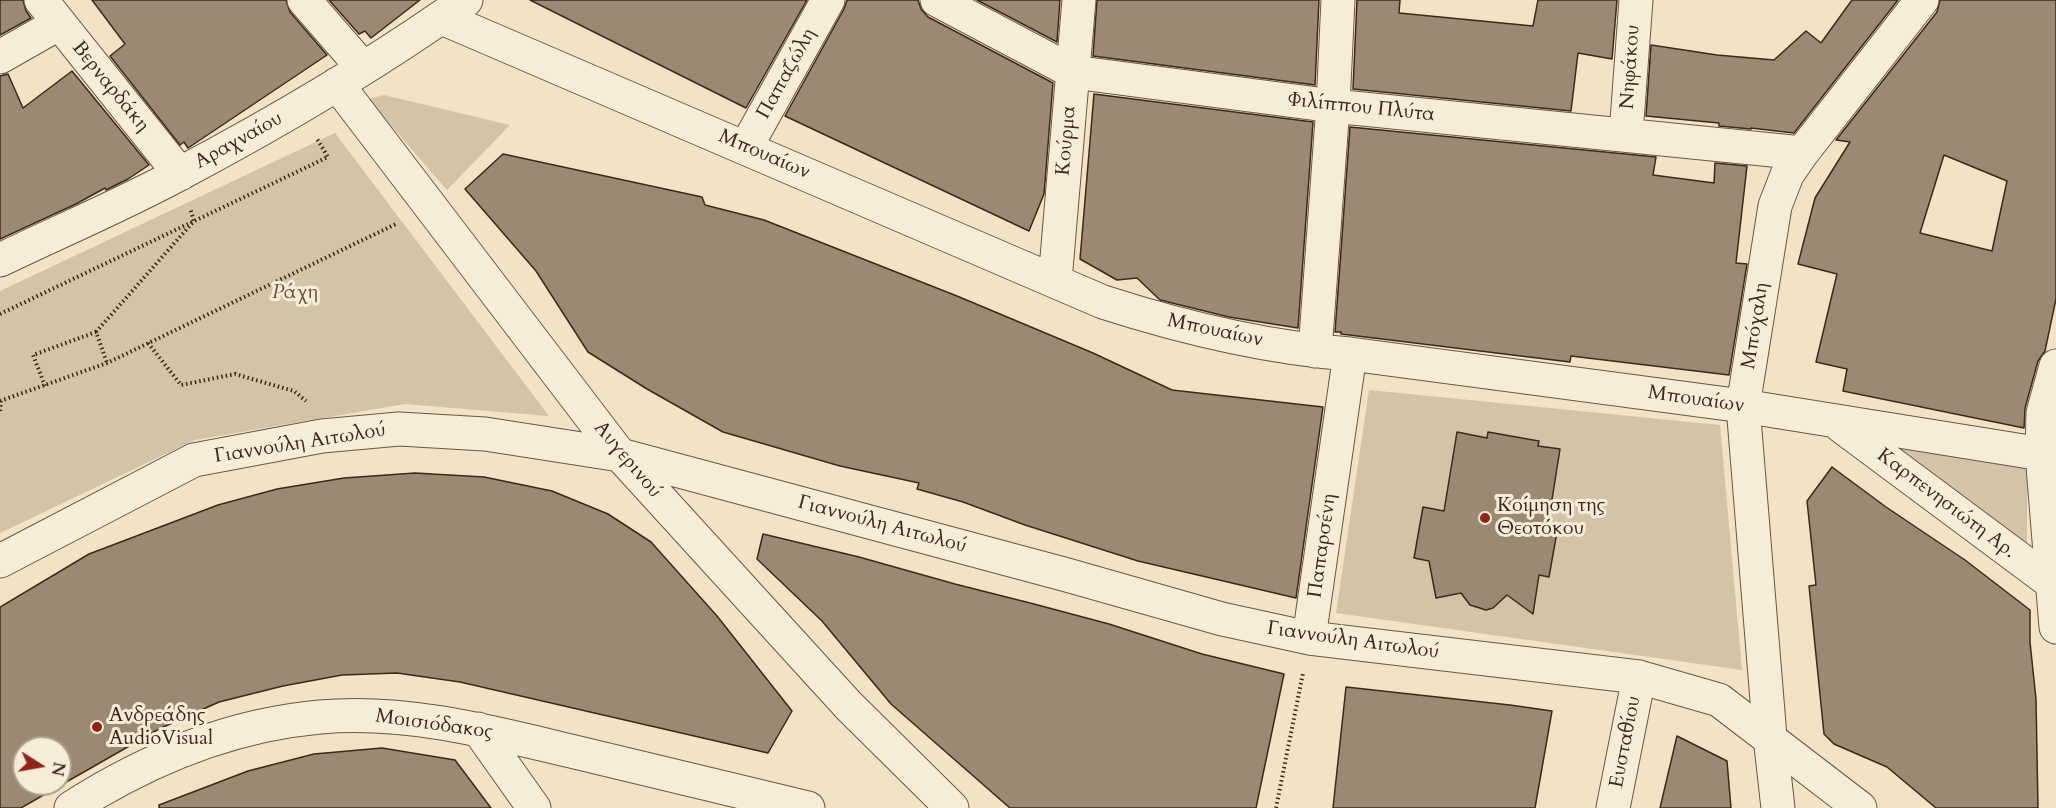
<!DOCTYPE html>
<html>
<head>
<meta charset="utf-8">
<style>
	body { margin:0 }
	#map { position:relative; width:2056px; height:808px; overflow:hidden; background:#f1e3c4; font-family:Cardo,serif }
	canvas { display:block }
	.north { position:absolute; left:12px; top:736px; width:60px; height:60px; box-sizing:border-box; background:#f6edd9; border:2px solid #ac9e8d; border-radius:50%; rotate:101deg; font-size:16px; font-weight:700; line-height:24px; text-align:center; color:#3e281c }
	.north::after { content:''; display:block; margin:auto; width:21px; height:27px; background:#8f2418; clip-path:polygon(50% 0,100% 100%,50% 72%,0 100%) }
</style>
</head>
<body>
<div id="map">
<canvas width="2056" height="808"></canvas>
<div class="north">N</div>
</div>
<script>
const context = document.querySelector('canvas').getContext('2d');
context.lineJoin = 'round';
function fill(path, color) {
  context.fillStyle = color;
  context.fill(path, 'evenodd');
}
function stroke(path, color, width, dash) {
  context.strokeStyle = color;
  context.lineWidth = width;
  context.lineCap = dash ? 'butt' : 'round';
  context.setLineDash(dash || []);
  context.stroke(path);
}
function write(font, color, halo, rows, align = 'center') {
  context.font = font + ' Cardo,serif';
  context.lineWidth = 6;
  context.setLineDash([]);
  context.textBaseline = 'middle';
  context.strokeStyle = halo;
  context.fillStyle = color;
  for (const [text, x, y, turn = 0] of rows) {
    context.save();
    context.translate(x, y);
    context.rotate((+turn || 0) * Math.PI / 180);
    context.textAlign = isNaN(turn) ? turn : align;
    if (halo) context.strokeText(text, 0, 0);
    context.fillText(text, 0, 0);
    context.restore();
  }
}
const green = new Path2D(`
	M 384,95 L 510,125 L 447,190 L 368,99 Z
	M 335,133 L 549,416 L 405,404 L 195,440 L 0,533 L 0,291 Z
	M 1369,390 L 1720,425 L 1742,670 L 1336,613 ZM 1488,432 L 1538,440 L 1538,446 L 1560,449 L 1548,525 L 1558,526 L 1549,577 L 1539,575 L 1535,601 L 1500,595 L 1486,610 L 1470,605 L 1457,588 L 1452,595 L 1439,594 L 1437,562 L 1414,558 L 1423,508 L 1444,511 L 1457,433 L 1487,438 Z
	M 1895,448 L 2027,467 L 2027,543 Z`);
const building = new Path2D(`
	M 0,0 L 23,0 L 26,11 L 31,18 L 0,35 Z
	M 92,0 L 286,0 L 290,12 L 327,55 L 188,148 L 184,142 L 180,145 L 110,56 L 125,44 Z
	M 329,0 L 420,0 L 371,38 L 365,31 L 359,34 Z
	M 530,0 L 807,0 L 746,108 Z
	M 847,0 L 918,0 L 921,9 L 928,17 L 1053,83 L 1044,194 L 1029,231 L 785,116 L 844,9 Z
	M 977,0 L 1060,0 L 1057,42 Z
	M 1097,0 L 1319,0 L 1315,85 L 1093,56 Z
	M 1357,0 L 1400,0 L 1399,13 L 1533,26 L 1538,0 L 1617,0 L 1612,59 L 1578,53 L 1571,111 L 1353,89 Z
	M 1852,0 L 1898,0 L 1794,133 L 1751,128 L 1751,129 L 1719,126 L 1719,123 L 1646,116 L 1651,45 L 1717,55 L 1774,60 L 1806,31 L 1821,43 Z
	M 1940,0 L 2056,0 L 2056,299 L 2045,351 L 2038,361 L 2025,408 L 2024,428 L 1843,391 L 1847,369 L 1816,362 L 1837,274 L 1798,264 L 1815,198 L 1850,142 L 1836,140 L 1937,12 ZM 1944,155 L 2007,181 L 1992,251 L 1920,233 Z
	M 72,71 L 149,165 L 128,179 L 106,190 L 105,188 L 76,204 L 0,239 L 0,76 L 8,74 L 23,108 Z
	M 1094,94 L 1313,122 L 1298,328 L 1229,317 L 1160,300 L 1137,278 L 1117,280 L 1080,259 Z
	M 1350,127 L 1656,157 L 1653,175 L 1714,183 L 1715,163 L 1747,166 L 1736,263 L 1747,264 L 1729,375 L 1571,356 L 1570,362 L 1341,334 L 1341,332 L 1335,332 Z
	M 503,154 L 702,197 L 705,205 L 764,220 L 957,296 L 1093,353 L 1172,390 L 1323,407 L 1296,598 L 1138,561 L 1025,525 L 963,502 L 917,489 L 919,483 L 840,466 L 723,432 L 647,389 L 588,352 L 536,271 L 465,189 Z
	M 1457,432 L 1487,438 L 1488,432 L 1539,441 L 1538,446 L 1560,449 L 1548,525 L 1558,526 L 1549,577 L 1539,575 L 1533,614 L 1507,595 L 1493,608 L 1486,610 L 1470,605 L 1461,593 L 1436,598 L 1429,561 L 1414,558 L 1423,507 L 1444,511 Z
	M 1832,467 L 1886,507 L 1965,560 L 2030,610 L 2030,642 L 2036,699 L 2038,808 L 1936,808 L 1887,767 L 1834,744 L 1824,734 L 1809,586 L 1816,585 L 1807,501 Z
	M 415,473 L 484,477 L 552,491 L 608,514 L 651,542 L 717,616 L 792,711 L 768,753 L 460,682 L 397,673 L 342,675 L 283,686 L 219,702 L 159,729 L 21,808 L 0,808 L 0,607 L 89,554 L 218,505 L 277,489 L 344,478 ZM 24,748 L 60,748 L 60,784 L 24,784 Z
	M 763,534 L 859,557 L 955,584 L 1034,604 L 1109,624 L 1202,654 L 1284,674 L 1256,808 L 1010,808 L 891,704 L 822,621 L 757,559 Z
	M 1346,687 L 1510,705 L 1552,711 L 1535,808 L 1333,808 Z
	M 1677,736 L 1727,761 L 1731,808 L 1660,808 Z
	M 382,748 L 455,760 L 491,808 L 159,808 L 159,805 L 248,771 L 314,754 Z`);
const path = new Path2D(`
	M 0,314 L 328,157 L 317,139
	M 96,332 L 194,221 L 190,208
	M 148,343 L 181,385 L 235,374 L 294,391 L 306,401
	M 45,386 L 33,355 L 96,332 L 107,363
	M 0,401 L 107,363 L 398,223
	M 0,411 L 1,401
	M 1276,808 L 1303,673`);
const street = new Path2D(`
	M 41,0 L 180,174
	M 304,0 L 363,68
	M 937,0 L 1073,72 L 1333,106 L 1802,153
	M 442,18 L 1103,302 C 1181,327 1269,348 1350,354 L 1743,406 L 2042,454
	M 0,57 L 58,24
	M 337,84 L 620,455 L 848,705 L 952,808
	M 1626,134 L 1636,0
	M 746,147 L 828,0
	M 0,260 C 60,231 122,205 181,173 C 279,121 376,64 466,0
	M 1055,281 L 1079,0
	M 1315,351 L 1333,106 L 1338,0
	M 2056,366 L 2043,413 L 2042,454 L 2056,627
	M 1841,426 L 2056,586
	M 0,561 L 194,460 L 322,436 L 399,429 L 485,434 L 620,455 L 1067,575 L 1222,619 L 1309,638 L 1639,677 L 1719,700 L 1860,808
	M 1309,638 L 1350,354
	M 478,729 L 534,808
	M 71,808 C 146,760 230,725 320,717 C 407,709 495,733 579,753 C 655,771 732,790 808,808
	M 1613,808 L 1639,677
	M 1778,808 L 1770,737 L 1743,406 L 1775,206 L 1787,175 L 1802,153 L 1922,0`);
const markers = [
	[1485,518,6,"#8f2418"],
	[97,727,6,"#8f2418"]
];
const streetNames = [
	["Νηφάκου",1631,67,-86],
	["Παπαζώλη",787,74,-61],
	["Βερναρδάκη",110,87,51],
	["Φιλίππου Πλύτα",1361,108,6],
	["Αραχναίου",239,141,-29],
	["Κούρμα",1067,141,-85],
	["Μπουαίων",764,155,23],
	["Μπόχαλη",1756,326,-81],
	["Μπουαίων",1215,331,12],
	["Μπουαίων",1696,400,8],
	["Γιαννούλη Αιτωλού",300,444,-9],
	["Αυγερινού",627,460,50],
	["Καρπενησιώτη Αρ.",1946,504,37],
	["Γιαννούλη Αιτωλού",882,525,15],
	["Παπαρσένη",1323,546,-82],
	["Γιαννούλη Αιτωλού",1353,641,8],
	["Μοισιόδακος",434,725,8],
	["Ευσταθίου",1626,742,-79]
];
const parkNames = [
	["Ράχη",295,293]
];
const poiNames = [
	["Κοίμηση της",1497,506],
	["Θεοτόκου",1497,529],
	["Ανδρεάδης",109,716],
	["AudioVisual",109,739]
];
fill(green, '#d3c3a7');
fill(building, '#9b8973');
stroke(building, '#3e281c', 1.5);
stroke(street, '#6b5746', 35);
stroke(path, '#3e281c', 4, [1.5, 3]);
stroke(street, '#f6edd9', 33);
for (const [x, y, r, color] of markers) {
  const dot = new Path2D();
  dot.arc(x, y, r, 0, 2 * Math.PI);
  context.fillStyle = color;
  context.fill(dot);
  stroke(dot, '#f6edd9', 2);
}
write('20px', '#3e281c', '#f6edd9', streetNames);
write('italic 20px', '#634f3f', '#f6edd9', parkNames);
write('20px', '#3e281c', '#f6edd9', poiNames, 'left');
</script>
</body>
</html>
